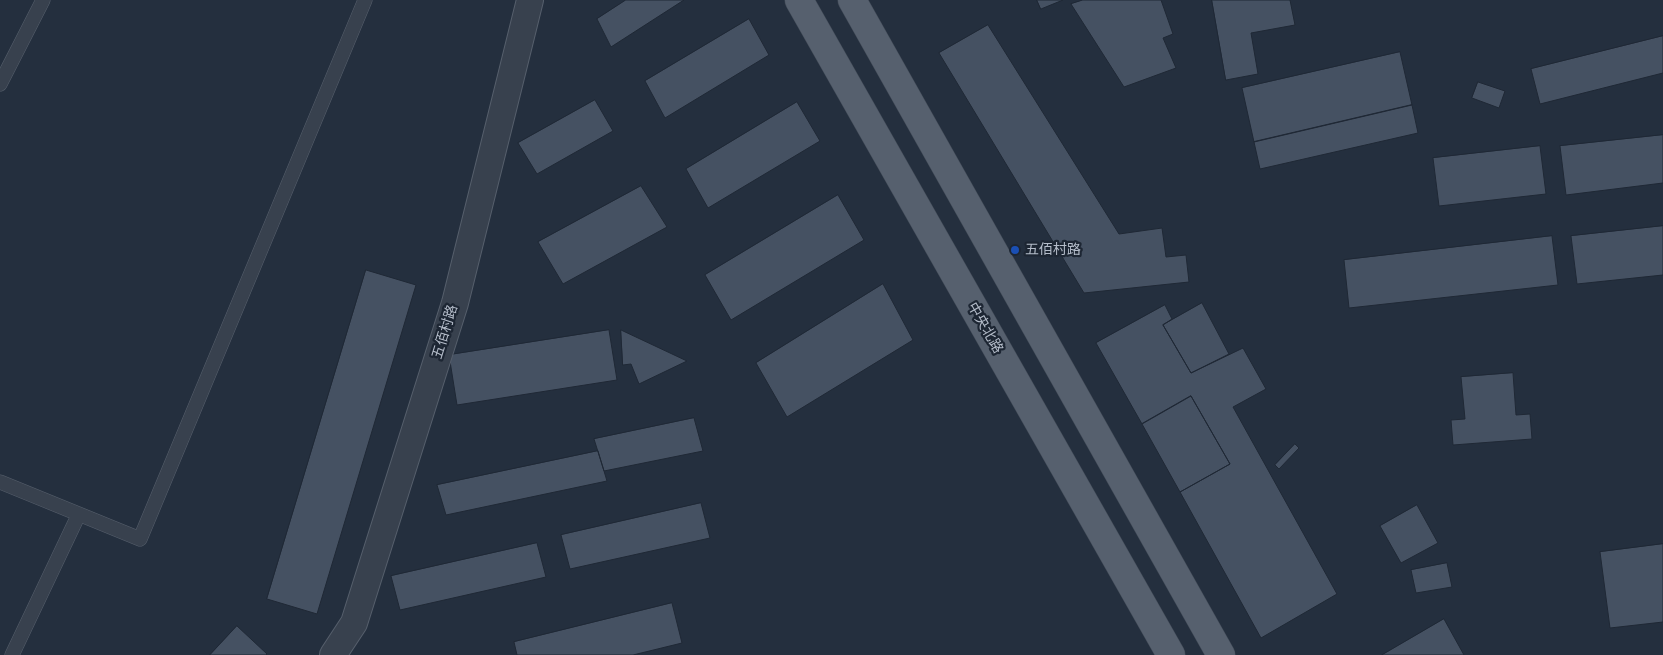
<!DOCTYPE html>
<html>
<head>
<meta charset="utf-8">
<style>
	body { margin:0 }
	canvas { display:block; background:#242f3e }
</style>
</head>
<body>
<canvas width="1663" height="655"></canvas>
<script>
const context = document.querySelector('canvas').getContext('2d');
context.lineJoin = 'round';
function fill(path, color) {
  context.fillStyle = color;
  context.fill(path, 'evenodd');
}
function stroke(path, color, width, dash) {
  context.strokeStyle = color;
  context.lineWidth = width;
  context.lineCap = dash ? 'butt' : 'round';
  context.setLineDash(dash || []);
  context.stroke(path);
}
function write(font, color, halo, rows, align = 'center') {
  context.font = font + ' Figtree,"Noto Sans SC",sans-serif';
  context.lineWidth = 4.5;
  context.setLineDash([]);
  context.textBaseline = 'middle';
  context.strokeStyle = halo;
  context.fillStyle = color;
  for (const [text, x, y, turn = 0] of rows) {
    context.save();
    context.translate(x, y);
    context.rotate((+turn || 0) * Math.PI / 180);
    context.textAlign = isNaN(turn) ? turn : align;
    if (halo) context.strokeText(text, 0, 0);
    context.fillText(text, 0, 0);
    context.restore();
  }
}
const building = new Path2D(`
	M 626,0 L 684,0 L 611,47 L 597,19 Z
	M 1037,0 L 1063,0 L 1041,9 Z
	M 1083,0 L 1161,0 L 1173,34 L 1163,38 L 1176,68 L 1124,87 L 1071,4 Z
	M 1212,0 L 1290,0 L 1295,25 L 1251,33 L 1258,74 L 1226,80 Z
	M 749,19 L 769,55 L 665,118 L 645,81 Z
	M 988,25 L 1119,234 L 1162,228 L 1166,257 L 1186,255 L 1189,282 L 1084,293 L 939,53 Z
	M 1663,36 L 1663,73 L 1540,104 L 1531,69 Z
	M 1400,52 L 1412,105 L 1254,142 L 1242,88 Z
	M 1478,82 L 1505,91 L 1499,108 L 1472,98 Z
	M 595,100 L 613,131 L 537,174 L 518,143 Z
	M 797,102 L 820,141 L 708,208 L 686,169 Z
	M 1412,105 L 1418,133 L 1260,169 L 1254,142 Z
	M 1663,135 L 1663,183 L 1566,195 L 1560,146 Z
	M 1540,146 L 1546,194 L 1439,206 L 1433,158 Z
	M 641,186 L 667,227 L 563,284 L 538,242 Z
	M 838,195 L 864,240 L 731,320 L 705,275 Z
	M 1663,226 L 1663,275 L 1577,284 L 1571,236 Z
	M 1552,236 L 1558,285 L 1349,308 L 1344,260 Z
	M 366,270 L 416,285 L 317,614 L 267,599 Z
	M 883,284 L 913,340 L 787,417 L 756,363 Z
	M 1202,303 L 1229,354 L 1191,373 L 1163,325 Z
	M 1165,305 L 1172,319 L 1163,325 L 1191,373 L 1243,348 L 1266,389 L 1233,407 L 1337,594 L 1261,638 L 1180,492 L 1230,464 L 1191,396 L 1142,424 L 1096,343 Z
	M 609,330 L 617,380 L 457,405 L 449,355 Z
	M 621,330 L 687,361 L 639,384 L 631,364 L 623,365 Z
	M 1513,373 L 1516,415 L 1530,414 L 1532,439 L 1453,445 L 1451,420 L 1465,419 L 1461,377 Z
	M 1191,396 L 1230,464 L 1180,492 L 1142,424 Z
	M 694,418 L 703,451 L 604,471 L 594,439 Z
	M 1295,444 L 1299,448 L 1279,469 L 1275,465 Z
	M 598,451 L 607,481 L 446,515 L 437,485 Z
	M 701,503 L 710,538 L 570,569 L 561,535 Z
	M 1417,505 L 1438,543 L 1401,563 L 1380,526 Z
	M 537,543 L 546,577 L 400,610 L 391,576 Z
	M 1663,544 L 1663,622 L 1610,628 L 1600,552 Z
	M 1447,563 L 1452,587 L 1416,593 L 1411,570 Z
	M 672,603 L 682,643 L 633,655 L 517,655 L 514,642 Z
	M 1444,619 L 1464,655 L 1382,655 Z
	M 237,626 L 267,654 L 266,655 L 210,655 Z`);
const lane = new Path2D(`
	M 0,84 L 43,0
	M 0,482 L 140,539 L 365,0
	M 12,655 L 79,514`);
const street = new Path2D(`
	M 333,655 L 354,623 L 455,303 L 530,0`);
const primary = new Path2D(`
	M 799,0 L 1171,655
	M 852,0 L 1221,655`);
const markers = [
	[1015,250,5,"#1a4fb4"]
];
const poiNames = [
	["五佰村路",1025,250]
];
const streetNames = [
	["中央北路",985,328,60],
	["五佰村路",445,332,-73]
];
fill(building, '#455162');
stroke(building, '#1f2835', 1);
stroke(lane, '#565f6c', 15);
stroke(street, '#565f6c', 28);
stroke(primary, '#414a57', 29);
stroke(lane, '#38414e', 14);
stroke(street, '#38414e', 26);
stroke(primary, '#56606e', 28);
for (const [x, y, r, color] of markers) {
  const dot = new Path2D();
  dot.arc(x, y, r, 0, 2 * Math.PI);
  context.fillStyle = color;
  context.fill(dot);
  stroke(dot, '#1d2633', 2);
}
write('14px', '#b4bcc9', '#1d2633', poiNames, 'left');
write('14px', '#b4bcc9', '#1d2633', streetNames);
</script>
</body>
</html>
